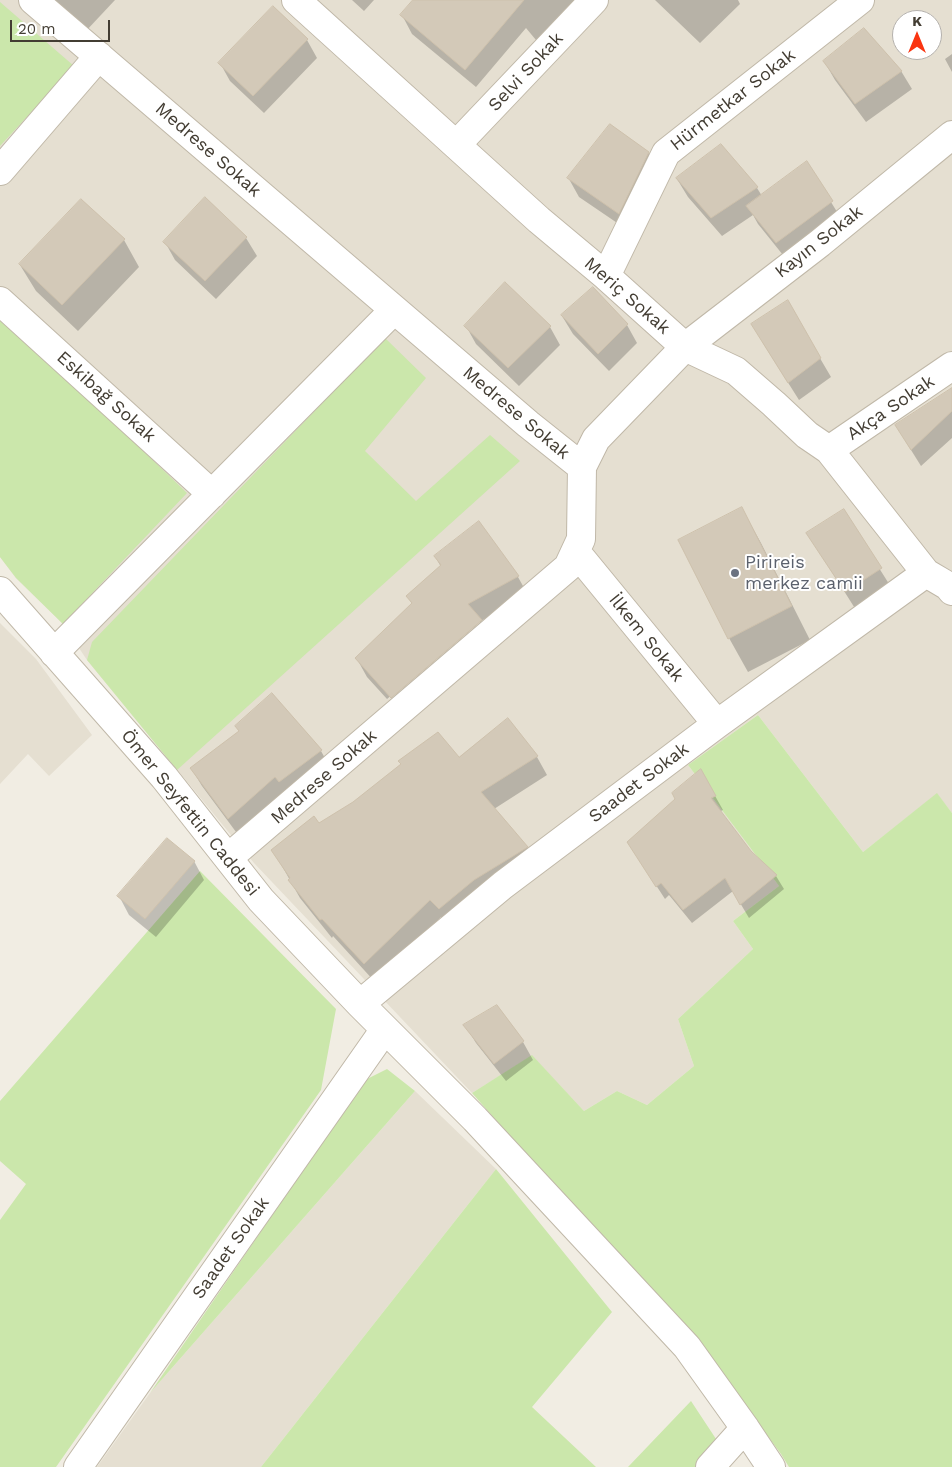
<!DOCTYPE html>
<html>
<head>
<meta charset="utf-8">
<style>
	body { margin:0 }
	#map { position:relative; width:952px; height:1467px; overflow:hidden; background:#f1ede3; font-family:"Work Sans",sans-serif }
	canvas { display:block }
	.north { position:absolute; left:892px; top:10px; width:50px; height:50px; box-sizing:border-box; background:#fff; border:1px solid #b4b1ad; border-radius:50%; rotate:0deg; font-size:14px; font-weight:700; line-height:20px; text-align:center; color:#433d33 }
	.north::after { content:''; display:block; margin:auto; width:18px; height:22px; background:#fa3511; clip-path:polygon(50% 0,100% 100%,50% 72%,0 100%) }
	.scale { position:absolute; left:10px; top:20px; width:100px; height:22px; box-sizing:border-box; border:2px solid #433d33; border-top:0; padding-left:6px; font-size:15px; line-height:18px; white-space:nowrap; color:#433d33; -webkit-text-stroke:4px #fff; paint-order:stroke }
</style>
</head>
<body>
<div id="map">
<canvas width="952" height="1467"></canvas>
<div class="north">K</div>
<div class="scale">20 m</div>
</div>
<script>
const context = document.querySelector('canvas').getContext('2d');
context.lineJoin = 'round';
function fill(path, color) {
  context.fillStyle = color;
  context.fill(path, 'evenodd');
}
function stroke(path, color, width, dash) {
  context.strokeStyle = color;
  context.lineWidth = width;
  context.lineCap = dash ? 'butt' : 'round';
  context.setLineDash(dash || []);
  context.stroke(path);
}
function write(font, color, halo, rows, align = 'center') {
  context.font = font + ' "Work Sans",sans-serif';
  context.lineWidth = 4;
  context.setLineDash([]);
  context.textBaseline = 'middle';
  context.strokeStyle = halo;
  context.fillStyle = color;
  for (const [text, x, y, turn = 0] of rows) {
    context.save();
    context.translate(x, y);
    context.rotate((+turn || 0) * Math.PI / 180);
    context.textAlign = isNaN(turn) ? turn : align;
    if (halo) context.strokeText(text, 0, 0);
    context.fillText(text, 0, 0);
    context.restore();
  }
}
const residential = new Path2D(`
	M 0,0 L 952,0 L 952,813 L 937,794 L 863,852 L 758,715 L 688,765 L 779,886 L 733,921 L 753,949 L 678,1019 L 694,1066 L 647,1105 L 617,1091 L 584,1111 L 532,1056 L 472,1093 L 254,863 L 87,660 L 63,624 L 16,578 L 0,557 ZM 902,20 L 932,20 L 932,50 L 902,50 Z
	M 0,623 L 36,659 L 92,735 L 49,776 L 28,754 L 0,784 Z
	M 415,1091 L 496,1169 L 261,1467 L 97,1467 L 150,1393 Z`);
const green = new Path2D(`
	M 0,2 L 74,66 L 0,146 Z
	M 0,319 L 81,391 L 187,493 L 63,624 L 16,578 L 0,557 Z
	M 385,338 L 426,378 L 365,451 L 416,501 L 490,435 L 520,461 L 177,770 L 87,660 L 92,642 Z
	M 758,715 L 863,852 L 937,793 L 952,813 L 952,1467 L 789,1467 L 781,1454 L 695,1338 L 608,1247 L 472,1093 L 532,1055 L 584,1111 L 617,1091 L 647,1105 L 694,1066 L 678,1019 L 753,949 L 733,921 L 779,886 L 688,765 Z
	M 200,871 L 336,1009 L 321,1090 L 56,1467 L 0,1467 L 0,1220 L 26,1184 L 0,1161 L 0,1101 Z
	M 387,1069 L 415,1091 L 150,1393 L 365,1080 Z
	M 496,1169 L 612,1312 L 532,1407 L 596,1467 L 261,1467 Z
	M 691,1401 L 718,1442 L 697,1467 L 628,1467 Z`);
const shadow = new Path2D(`
	M 40,0 L 115,0 L 85,32 Z
	M 352,0 L 374,0 L 364,11 Z
	M 415,0 L 578,0 L 580,3 L 536,40 L 526,28 L 476,87 L 412,34 L 402,15 Z
	M 655,0 L 738,0 L 740,4 L 700,43 Z
	M 307,40 L 317,58 L 264,113 L 230,81 L 220,63 Z
	M 952,54 L 952,72 L 945,59 Z
	M 824,61 L 901,71 L 912,89 L 866,122 L 835,80 Z
	M 648,153 L 659,171 L 629,231 L 579,197 L 569,179 Z
	M 807,163 L 842,220 L 787,260 L 758,224 L 753,215 L 722,236 L 688,197 L 677,179 L 757,188 L 762,196 Z
	M 205,199 L 246,238 L 257,256 L 216,299 L 175,260 L 165,242 Z
	M 124,240 L 139,267 L 78,331 L 36,291 L 20,265 Z
	M 505,284 L 550,327 L 560,345 L 519,386 L 476,344 L 466,326 Z
	M 787,302 L 831,377 L 799,400 L 763,343 Z
	M 562,316 L 627,325 L 637,343 L 609,371 L 573,334 Z
	M 952,389 L 952,438 L 921,466 L 906,442 Z
	M 742,509 L 761,543 L 810,640 L 748,672 L 729,638 Z
	M 843,511 L 891,587 L 856,610 L 808,534 Z
	M 478,523 L 518,577 L 528,595 L 481,621 L 492,639 L 402,716 L 389,701 L 480,623 L 480,620 L 387,699 L 367,677 L 357,659 L 412,604 L 408,597 L 441,567 L 435,556 Z
	M 321,751 L 331,769 L 239,836 L 202,786 L 191,768 Z
	M 537,757 L 547,775 L 494,809 L 527,847 L 537,865 L 450,926 L 441,917 L 375,982 L 333,936 L 332,938 L 300,898 L 273,850 L 319,824 L 458,758 Z
	M 701,771 L 723,810 L 719,812 L 750,852 L 776,876 L 784,889 L 749,918 L 733,891 L 692,923 L 669,895 L 665,899 L 637,856 L 676,799 Z
	M 194,861 L 204,880 L 156,937 L 129,915 L 119,896 Z
	M 465,1025 L 523,1042 L 533,1060 L 506,1081 L 476,1043 Z`);
const building = new Path2D(`
	M 413,0 L 524,0 L 465,70 L 400,15 Z
	M 273,6 L 308,39 L 253,96 L 218,63 Z
	M 864,28 L 902,71 L 855,104 L 823,61 Z
	M 610,124 L 649,152 L 619,214 L 567,178 Z
	M 721,144 L 758,187 L 711,218 L 676,178 Z
	M 807,161 L 833,201 L 776,243 L 746,206 Z
	M 205,197 L 247,237 L 205,281 L 163,242 Z
	M 81,199 L 125,239 L 62,305 L 19,264 Z
	M 505,282 L 551,326 L 508,368 L 464,326 Z
	M 593,287 L 628,324 L 598,354 L 561,315 Z
	M 788,300 L 821,358 L 788,383 L 751,324 Z
	M 952,388 L 952,411 L 911,450 L 895,425 Z
	M 742,507 L 792,606 L 728,639 L 678,540 Z
	M 844,509 L 882,568 L 845,592 L 806,533 Z
	M 479,521 L 519,576 L 468,604 L 482,620 L 391,698 L 355,658 L 412,603 L 406,596 L 441,565 L 434,556 Z
	M 272,693 L 322,750 L 279,782 L 275,777 L 228,819 L 190,768 L 239,731 L 235,726 Z
	M 508,718 L 538,756 L 481,792 L 528,847 L 474,880 L 439,909 L 430,900 L 364,964 L 322,919 L 320,920 L 288,880 L 290,878 L 271,850 L 314,816 L 319,823 L 353,802 L 401,764 L 398,761 L 438,732 L 459,757 Z
	M 701,769 L 716,796 L 711,798 L 751,851 L 777,875 L 740,905 L 725,878 L 683,910 L 661,883 L 656,887 L 627,842 L 675,799 L 672,793 Z
	M 167,838 L 195,861 L 145,919 L 117,896 Z
	M 497,1005 L 524,1041 L 494,1064 L 463,1025 Z`);
const minor = new Path2D(`
	M 33,0 L 528,424 L 582,467 L 581,539 L 568,567 L 228,858
	M 296,0 L 539,220 L 606,276 L 685,347 L 736,371 L 774,404 L 807,435 L 829,450 L 926,573 L 948,586 L 952,591
	M 457,144 L 594,0
	M 0,171 L 99,56
	M 606,276 L 666,153 L 860,0
	M 0,301 L 212,494
	M 829,450 L 952,366
	M 582,467 L 596,439 L 685,347 L 820,243 L 952,135
	M 576,552 L 717,724
	M 0,591 L 164,777 L 261,900 L 360,1004 L 475,1119 L 687,1347 L 745,1428 L 771,1467
	M 54,653 L 394,310
	M 360,1004 L 503,885 L 717,724 L 926,573
	M 78,1467 L 385,1029
	M 710,1467 L 745,1428`);
const markers = [
	[735,573,5,"#6b7280"]
];
const streetNames = [
	["Selvi Sokak",526,72,-47],
	["Hürmetkar Sokak",733,100,-38],
	["Medrese Sokak",208,150,41],
	["Kayın Sokak",819,242,-38],
	["Meriç Sokak",627,296,41],
	["Eskibağ Sokak",106,397,42],
	["Akça Sokak",891,408,-34],
	["Medrese Sokak",516,413,40],
	["İlkem Sokak",646,638,51],
	["Medrese Sokak",324,777,-41],
	["Saadet Sokak",639,783,-37],
	["Ömer Seyfettin Caddesi",190,813,51],
	["Saadet Sokak",231,1248,-55]
];
const worshipNames = [
	["Pirireis",745,563],
	["merkez camii",745,584]
];
fill(residential, '#e5dfd1');
fill(green, '#cbe7ab');
fill(shadow, '#0003');
fill(building, '#d3c9b8');
stroke(building, '#cec1ac', 1);
stroke(minor, '#c0b8a8', 30);
stroke(minor, '#fff', 28);
for (const [x, y, r, color] of markers) {
  const dot = new Path2D();
  dot.arc(x, y, r, 0, 2 * Math.PI);
  context.fillStyle = color;
  context.fill(dot);
  stroke(dot, '#fff', 2);
}
write('18px', '#433d33', '#fff', streetNames);
write('18px', '#5b616d', '#fff', worshipNames, 'left');
</script>
</body>
</html>
